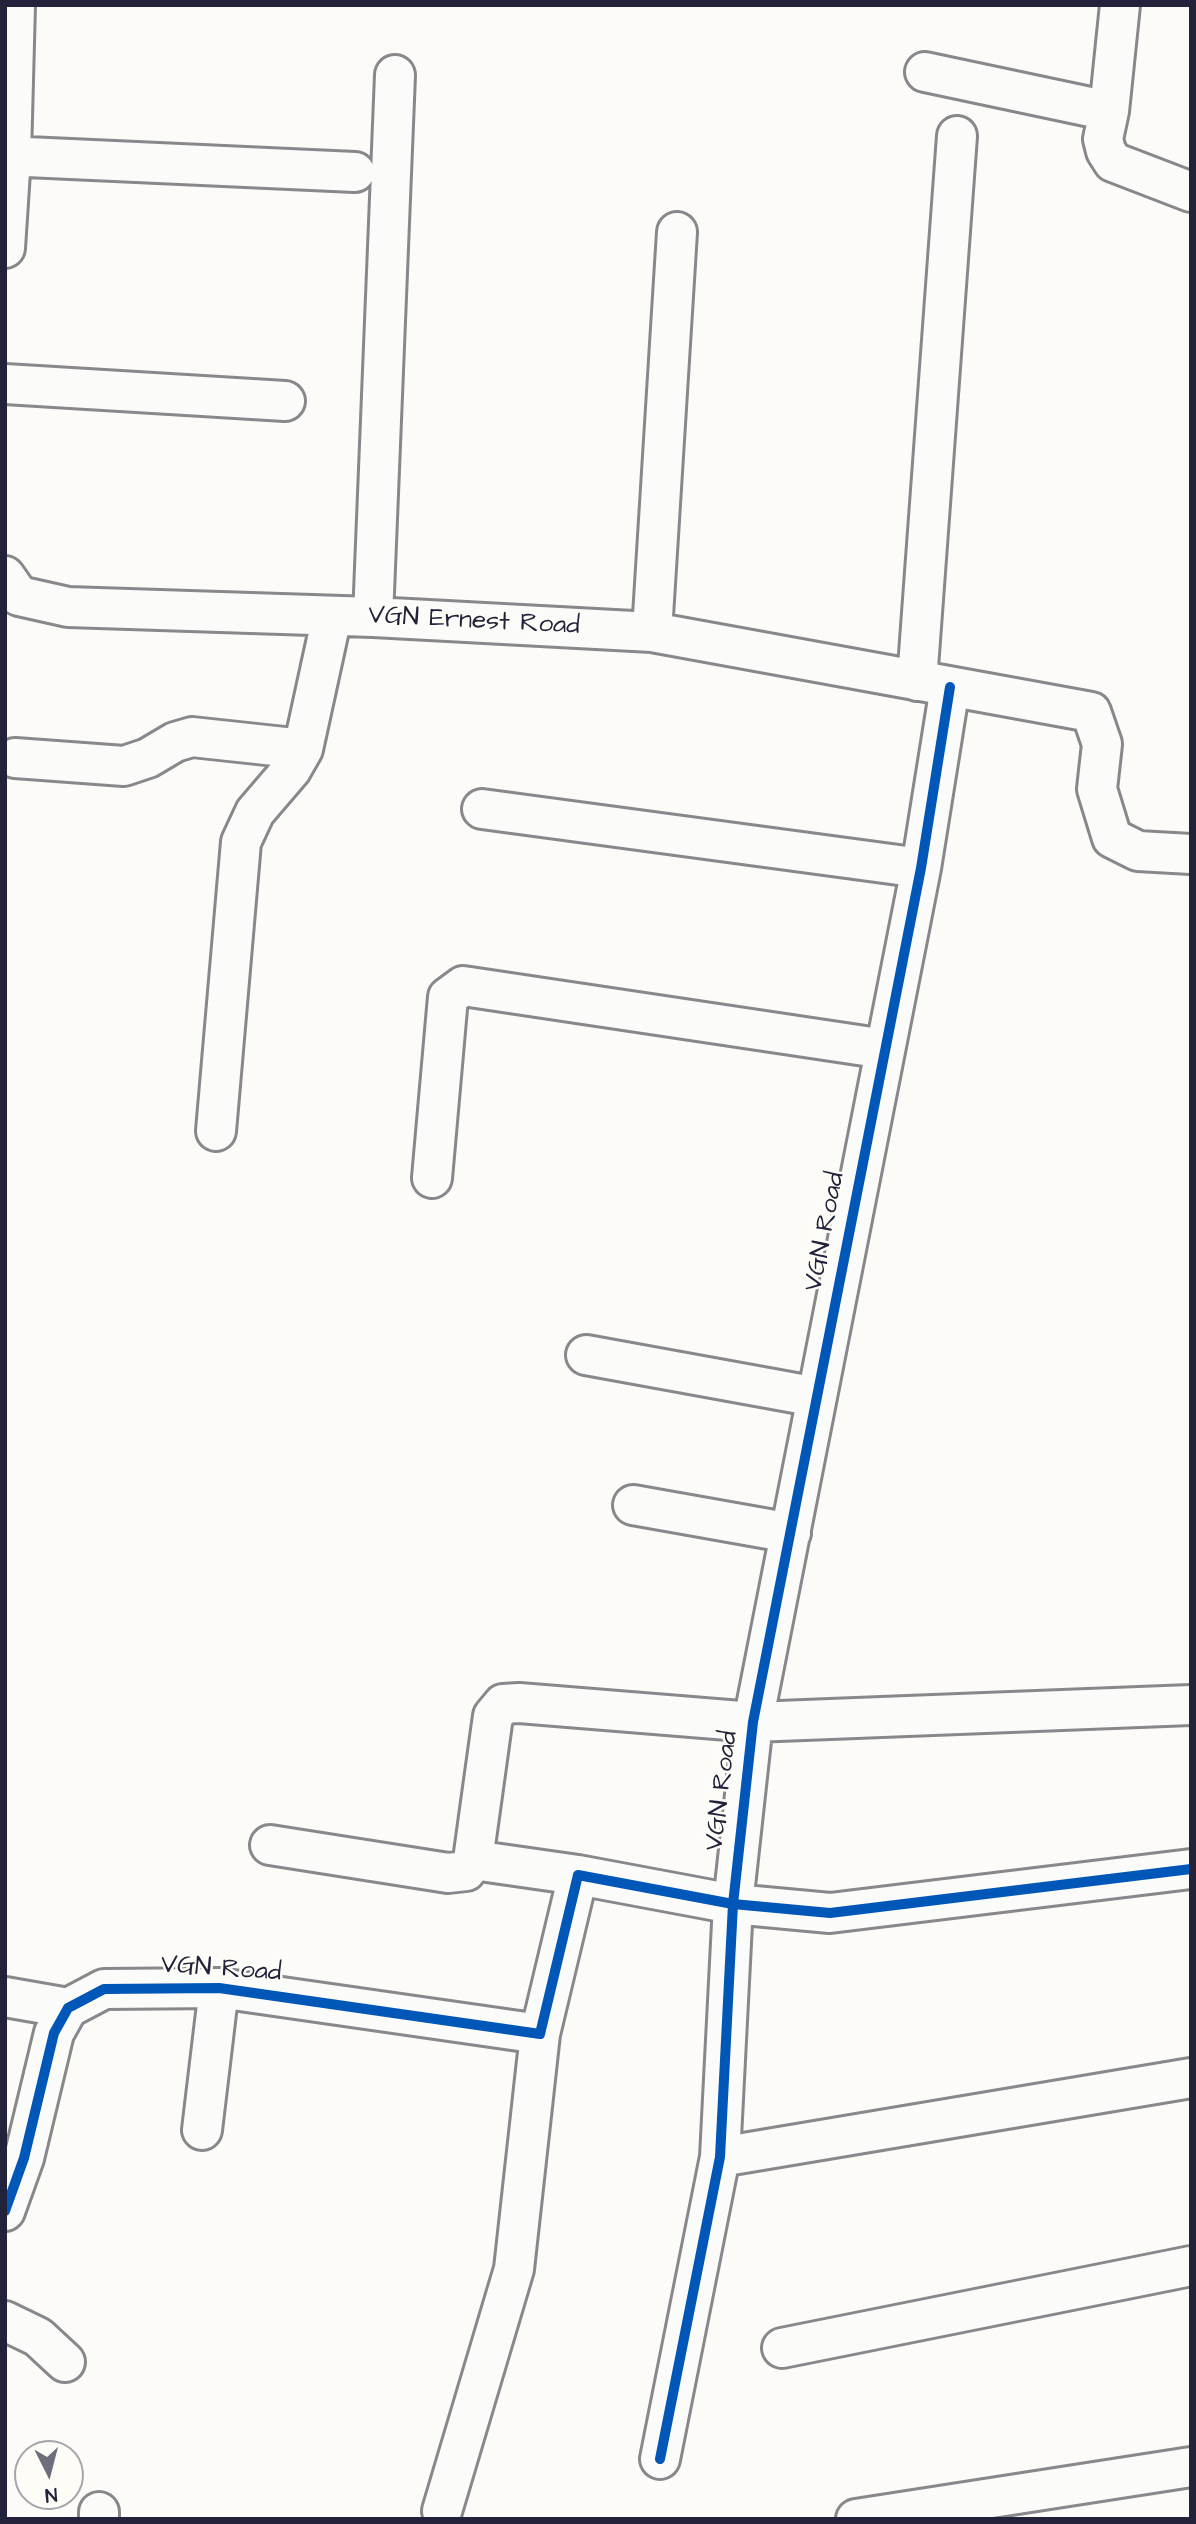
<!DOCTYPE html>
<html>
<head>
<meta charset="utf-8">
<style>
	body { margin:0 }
	#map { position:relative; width:1196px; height:2524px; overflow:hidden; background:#fcfbf8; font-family:"Architects Daughter",sans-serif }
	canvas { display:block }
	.frame { position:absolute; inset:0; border:7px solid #22223b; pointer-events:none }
	.north { position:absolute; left:14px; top:2440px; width:70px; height:70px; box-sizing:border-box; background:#fdfcf7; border:2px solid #a5a5ac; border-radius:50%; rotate:174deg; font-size:19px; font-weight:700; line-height:28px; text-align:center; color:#22223b }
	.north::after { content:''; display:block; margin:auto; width:24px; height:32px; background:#6e6e7d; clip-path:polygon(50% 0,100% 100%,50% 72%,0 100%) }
</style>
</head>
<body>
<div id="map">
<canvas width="1196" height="2524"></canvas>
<div class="frame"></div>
<div class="north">N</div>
</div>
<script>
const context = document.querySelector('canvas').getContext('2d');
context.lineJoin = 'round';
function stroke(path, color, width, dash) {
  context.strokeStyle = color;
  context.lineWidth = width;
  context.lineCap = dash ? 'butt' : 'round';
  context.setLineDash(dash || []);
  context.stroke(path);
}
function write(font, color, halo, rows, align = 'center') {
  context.font = font + ' "Architects Daughter",sans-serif';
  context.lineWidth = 5;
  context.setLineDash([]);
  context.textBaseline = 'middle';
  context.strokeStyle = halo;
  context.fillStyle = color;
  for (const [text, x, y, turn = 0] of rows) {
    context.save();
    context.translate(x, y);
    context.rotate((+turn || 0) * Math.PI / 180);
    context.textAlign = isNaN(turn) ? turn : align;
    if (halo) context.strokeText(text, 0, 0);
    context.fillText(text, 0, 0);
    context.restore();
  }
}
const minor = new Path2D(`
	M 1120,5 L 1109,111 L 1103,139 L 1106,151 L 1113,162 L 1191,192
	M 925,72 L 1109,111
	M 5,156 L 355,172
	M 5,248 L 11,156 L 15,5
	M 5,384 L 285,401
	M 5,576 L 19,596 L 68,607 L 373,617 L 652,632 L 1091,712 L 1102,744 L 1097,789 L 1112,838 L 1138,851 L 1191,854
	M 373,617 L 395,75
	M 652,632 L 677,232
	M 917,681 L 957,136
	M 15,758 L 124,766 L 148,758 L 175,742 L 192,737 L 303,749
	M 482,809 L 921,868
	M 216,1131 L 241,842 L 255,812 L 291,770 L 303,749 L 332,616
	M 432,1178 L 448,997 L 463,986 L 885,1049
	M 586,1355 L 817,1397
	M 633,1505 L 791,1533
	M 270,1845 L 448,1873 L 466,1871 L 473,1860 L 493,1716 L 503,1704 L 519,1703 L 753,1722 L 1191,1705
	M 473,1860 L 578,1875
	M 5,1997 L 68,2008
	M 202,2130 L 219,1988
	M 720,2157 L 1191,2078
	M 5,2211 L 24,2158 L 54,2033 L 68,2008 L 104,1989 L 219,1988 L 540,2034 L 578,1875 L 733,1904 L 830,1913 L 1191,1869
	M 5,2321 L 38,2337 L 65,2362
	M 782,2348 L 1191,2266
	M 660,2459 L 720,2157 L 733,1904 L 753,1722 L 921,868 L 950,687
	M 442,2511 L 514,2269 L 540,2034
	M 99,2519 L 99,2512
	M 856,2519 L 1191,2467`);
const cycleway = new Path2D(`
	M 5,2211 L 24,2158 L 54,2033 L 68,2008 L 104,1989 L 219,1988 L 540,2034 L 578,1875 L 733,1904 L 830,1913 L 1191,1869
	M 660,2459 L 720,2157 L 733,1904 L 753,1722 L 921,868 L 950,687`);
const streetNames = [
	["VGN Ernest Road",474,622,3],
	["VGN Road",826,1232,-79],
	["VGN Road",723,1791,-83],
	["VGN Road",221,1970,4]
];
stroke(minor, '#88888c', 44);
stroke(minor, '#fbfbf9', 38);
stroke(cycleway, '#0057b8', 10);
write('26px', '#22223b', '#fdfcf7', streetNames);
</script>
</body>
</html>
